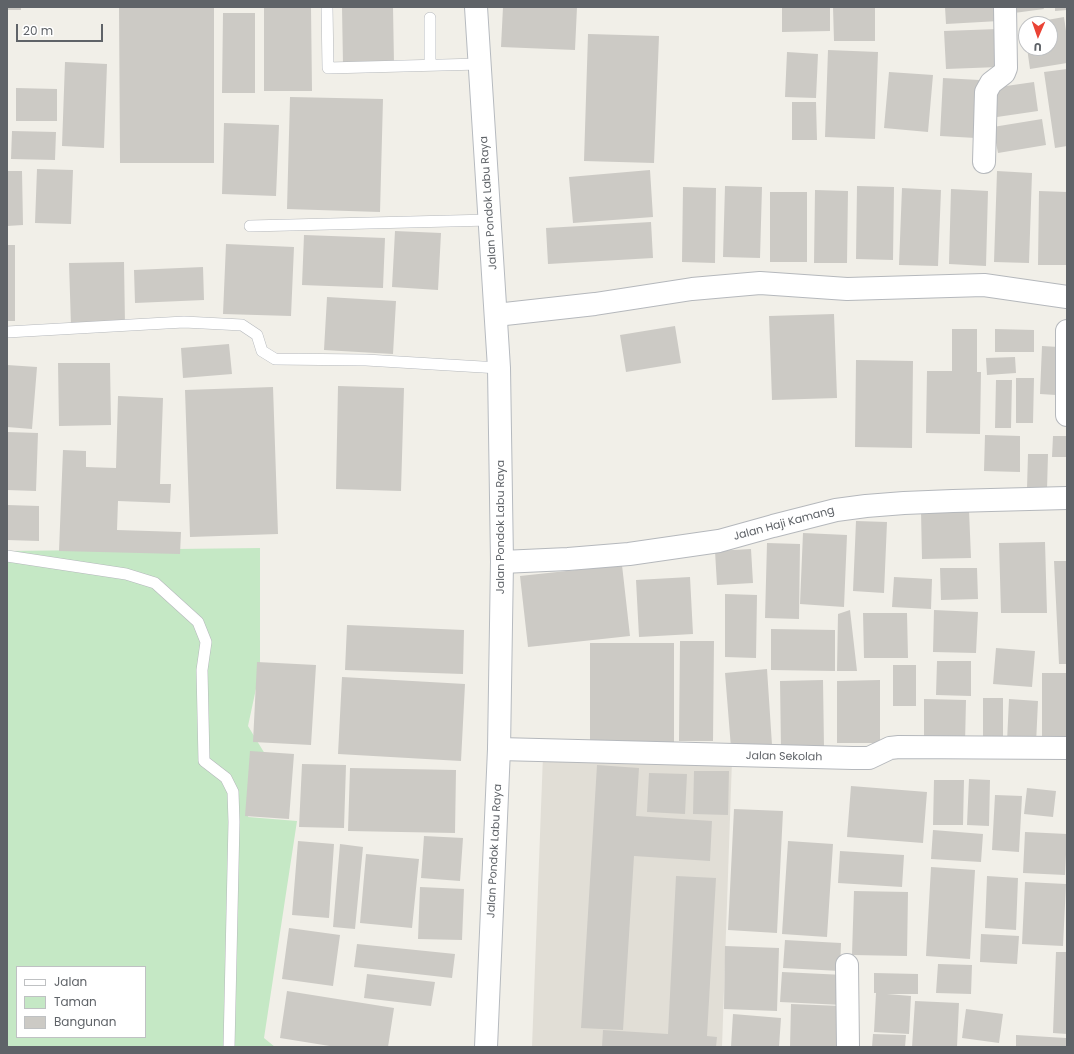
<!DOCTYPE html>
<html>
<head>
<meta charset="utf-8">
<style>
	body { margin:0 }
	#map { position:relative; width:1074px; height:1054px; overflow:hidden; background:#f1efe8; font-family:Poppins,sans-serif }
	canvas { display:block }
	.frame { position:absolute; inset:0; border:8px solid #5f6368; pointer-events:none }
	.legend { position:absolute; left:16px; top:966px; width:130px; height:72px; box-sizing:border-box; background:#fff; border:1px solid #bfc1c3; margin:0; padding:5px 7px; list-style:none; font-size:12px; color:#5f6368 }
	.legend li { display:flex; align-items:center; gap:8px; height:20px }
	.legend b { width:20px; border:1px solid #bfc1c3 }
	.north { position:absolute; left:1018px; top:16px; width:40px; height:40px; box-sizing:border-box; background:#fff; border:1px solid #bfc1c3; border-radius:50%; rotate:182deg; font-size:11px; font-weight:700; line-height:16px; text-align:center; color:#5f6368 }
	.north::after { content:''; display:block; margin:auto; width:14px; height:18px; background:#ea4335; clip-path:polygon(50% 0,100% 100%,50% 72%,0 100%) }
	.scale { position:absolute; left:16px; top:24px; width:87px; height:18px; box-sizing:border-box; border:2px solid #5f6368; border-top:0; padding-left:5px; font-size:12px; line-height:14px; white-space:nowrap; color:#5f6368; -webkit-text-stroke:3px #fff; paint-order:stroke }
</style>
</head>
<body>
<div id="map">
<canvas width="1074" height="1054"></canvas>
<div class="frame"></div>
<ul class="legend">
<li><b style="height:5px;background:#fff"></b>Jalan</li>
<li><b style="height:11px;background:#c5e8c5"></b>Taman</li>
<li><b style="height:11px;background:#cccac5"></b>Bangunan</li>
</ul>
<div class="north">U</div>
<div class="scale">20 m</div>
</div>
<script>
const context = document.querySelector('canvas').getContext('2d');
context.lineJoin = 'round';
function fill(path, color) {
  context.fillStyle = color;
  context.fill(path, 'evenodd');
}
function stroke(path, color, width, dash) {
  context.strokeStyle = color;
  context.lineWidth = width;
  context.lineCap = dash ? 'butt' : 'round';
  context.setLineDash(dash || []);
  context.stroke(path);
}
function write(font, color, halo, rows, align = 'center') {
  context.font = font + ' Poppins,sans-serif';
  context.lineWidth = 3.5;
  context.setLineDash([]);
  context.textBaseline = 'middle';
  context.strokeStyle = halo;
  context.fillStyle = color;
  for (const [text, x, y, turn = 0] of rows) {
    context.save();
    context.translate(x, y);
    context.rotate((+turn || 0) * Math.PI / 180);
    context.textAlign = isNaN(turn) ? turn : align;
    if (halo) context.strokeText(text, 0, 0);
    context.fillText(text, 0, 0);
    context.restore();
  }
}
const education = new Path2D(`
	M 543,755 L 732,760 L 722,1047 L 532,1047 Z`);
const green = new Path2D(`
	M 260,548 L 260,670 L 248,726 L 265,754 L 248,817 L 297,821 L 264,1038 L 275,1047 L 7,1047 L 7,551 ZM 17,967 L 145,967 L 145,1037 L 17,1037 Z`);
const building = new Path2D(`
	M 7,7 L 21,7 L 21,10 L 7,10 Z
	M 119,7 L 214,7 L 214,163 L 120,163 Z
	M 264,7 L 311,7 L 312,91 L 264,91 Z
	M 342,7 L 393,7 L 394,64 L 343,65 Z
	M 503,7 L 577,7 L 575,50 L 501,47 Z
	M 782,7 L 830,7 L 830,31 L 782,32 Z
	M 833,7 L 875,7 L 875,41 L 834,41 Z
	M 945,7 L 998,7 L 999,21 L 946,24 Z
	M 1013,7 L 1043,7 L 1044,9 L 1014,13 Z
	M 1055,7 L 1067,7 L 1067,10 L 1055,11 Z
	M 223,13 L 255,13 L 255,93 L 222,93 Z
	M 1064,17 L 1067,38 L 1067,63 L 1030,69 L 1027,48 L 1050,48 L 1050,24 L 1030,23 Z
	M 998,29 L 999,67 L 946,69 L 944,31 Z
	M 588,34 L 659,36 L 654,163 L 584,161 Z
	M 828,50 L 878,52 L 875,139 L 825,137 Z
	M 787,52 L 818,54 L 816,98 L 785,97 Z
	M 65,62 L 107,64 L 104,148 L 62,146 Z
	M 1067,69 L 1067,146 L 1055,148 L 1044,72 Z
	M 889,72 L 933,75 L 928,132 L 884,128 Z
	M 943,78 L 979,80 L 976,138 L 940,136 Z
	M 1034,82 L 1038,111 L 997,117 L 992,88 Z
	M 16,88 L 57,89 L 57,121 L 16,121 Z
	M 290,97 L 383,99 L 380,212 L 287,209 Z
	M 792,102 L 816,102 L 817,140 L 792,140 Z
	M 1042,119 L 1046,145 L 998,153 L 993,127 Z
	M 224,123 L 279,125 L 276,196 L 222,194 Z
	M 12,131 L 56,132 L 55,160 L 11,159 Z
	M 37,169 L 73,170 L 71,224 L 35,223 Z
	M 650,170 L 653,217 L 573,223 L 569,177 Z
	M 7,171 L 22,171 L 23,225 L 7,226 Z
	M 997,171 L 1032,173 L 1029,263 L 994,262 Z
	M 725,186 L 762,187 L 760,258 L 723,257 Z
	M 857,186 L 894,187 L 893,260 L 856,259 Z
	M 683,187 L 716,188 L 715,263 L 682,262 Z
	M 902,188 L 941,190 L 938,266 L 899,265 Z
	M 951,189 L 988,191 L 986,266 L 949,264 Z
	M 815,190 L 848,191 L 847,263 L 814,263 Z
	M 1039,191 L 1067,192 L 1067,265 L 1038,265 Z
	M 770,192 L 807,192 L 807,262 L 770,262 Z
	M 651,222 L 653,258 L 548,264 L 546,228 Z
	M 395,231 L 441,233 L 438,290 L 392,287 Z
	M 304,235 L 385,238 L 383,288 L 302,285 Z
	M 226,244 L 294,247 L 291,316 L 223,314 Z
	M 7,245 L 15,245 L 15,321 L 7,321 Z
	M 124,262 L 125,325 L 71,326 L 69,263 Z
	M 203,267 L 204,300 L 135,303 L 134,270 Z
	M 327,297 L 396,301 L 393,354 L 324,350 Z
	M 834,314 L 837,398 L 772,400 L 769,316 Z
	M 675,326 L 681,363 L 626,372 L 620,335 Z
	M 952,329 L 977,329 L 977,372 L 981,372 L 980,434 L 926,433 L 927,371 L 952,371 Z
	M 995,329 L 1034,330 L 1034,352 L 995,352 Z
	M 229,344 L 232,374 L 183,378 L 181,348 Z
	M 1042,346 L 1059,347 L 1056,395 L 1040,394 Z
	M 1015,357 L 1016,373 L 987,375 L 986,358 Z
	M 856,360 L 913,361 L 912,448 L 855,447 Z
	M 58,363 L 110,363 L 111,425 L 59,426 Z
	M 7,365 L 37,367 L 32,429 L 7,427 Z
	M 1016,378 L 1034,378 L 1033,423 L 1016,423 Z
	M 996,380 L 1012,380 L 1011,428 L 995,428 Z
	M 338,386 L 404,388 L 401,491 L 336,489 Z
	M 273,387 L 278,534 L 190,537 L 185,390 Z
	M 118,396 L 163,398 L 160,484 L 171,484 L 170,503 L 118,501 L 117,530 L 181,532 L 180,554 L 59,551 L 63,450 L 86,451 L 86,467 L 116,468 Z
	M 7,432 L 38,433 L 36,491 L 7,490 Z
	M 985,435 L 1020,436 L 1020,472 L 984,471 Z
	M 1053,436 L 1067,436 L 1067,457 L 1052,457 Z
	M 1028,454 L 1048,454 L 1047,490 L 1027,489 Z
	M 7,505 L 39,506 L 39,541 L 7,540 Z
	M 969,510 L 971,558 L 922,559 L 921,511 Z
	M 856,521 L 887,522 L 884,593 L 853,591 Z
	M 803,533 L 847,535 L 844,607 L 800,604 Z
	M 1045,542 L 1047,613 L 1001,613 L 999,543 Z
	M 767,543 L 800,544 L 799,619 L 765,618 Z
	M 751,549 L 753,583 L 717,585 L 715,551 Z
	M 1054,561 L 1067,561 L 1067,664 L 1059,664 Z
	M 622,565 L 630,636 L 528,647 L 520,576 Z
	M 940,568 L 977,568 L 978,599 L 941,600 Z
	M 690,577 L 693,634 L 639,637 L 636,580 Z
	M 894,577 L 932,579 L 931,609 L 892,607 Z
	M 725,594 L 757,595 L 756,658 L 725,657 Z
	M 850,610 L 857,671 L 837,671 L 838,614 Z
	M 934,610 L 978,612 L 976,653 L 933,652 Z
	M 863,613 L 907,613 L 908,658 L 864,658 Z
	M 347,625 L 464,630 L 463,674 L 345,670 Z
	M 771,629 L 835,630 L 835,671 L 771,670 Z
	M 680,641 L 714,641 L 713,741 L 679,741 Z
	M 590,643 L 674,643 L 674,742 L 590,742 Z
	M 996,648 L 1035,651 L 1032,687 L 993,684 Z
	M 937,661 L 971,661 L 971,696 L 936,695 Z
	M 257,662 L 316,665 L 311,745 L 253,742 Z
	M 893,665 L 916,665 L 916,706 L 893,706 Z
	M 767,669 L 772,745 L 731,748 L 725,673 Z
	M 1042,673 L 1067,673 L 1067,741 L 1042,740 Z
	M 342,677 L 465,684 L 461,761 L 338,754 Z
	M 823,680 L 824,748 L 781,749 L 780,681 Z
	M 880,680 L 880,743 L 837,743 L 837,681 Z
	M 983,698 L 1003,698 L 1003,740 L 983,739 Z
	M 924,699 L 966,700 L 965,744 L 924,744 Z
	M 1009,699 L 1038,701 L 1036,744 L 1007,742 Z
	M 250,751 L 294,754 L 289,819 L 245,816 Z
	M 302,764 L 346,765 L 344,828 L 299,827 Z
	M 597,765 L 639,768 L 636,816 L 712,821 L 710,861 L 634,856 L 623,1030 L 581,1028 Z
	M 350,768 L 456,770 L 455,833 L 348,831 Z
	M 694,771 L 729,771 L 728,815 L 693,814 Z
	M 649,773 L 687,774 L 685,814 L 647,812 Z
	M 969,779 L 990,780 L 989,826 L 967,825 Z
	M 934,780 L 964,780 L 963,825 L 933,825 Z
	M 851,786 L 927,792 L 923,843 L 847,837 Z
	M 1027,788 L 1056,791 L 1053,817 L 1024,814 Z
	M 995,795 L 1022,796 L 1019,852 L 992,850 Z
	M 734,809 L 783,811 L 777,933 L 728,930 Z
	M 933,830 L 983,834 L 981,862 L 931,859 Z
	M 1025,832 L 1067,834 L 1065,875 L 1023,873 Z
	M 424,836 L 463,838 L 460,881 L 421,878 Z
	M 298,841 L 334,844 L 329,918 L 292,915 Z
	M 788,841 L 833,844 L 827,937 L 782,934 Z
	M 340,844 L 363,847 L 355,929 L 333,927 Z
	M 840,851 L 904,855 L 902,887 L 838,883 Z
	M 366,854 L 419,859 L 412,928 L 360,923 Z
	M 931,867 L 975,870 L 970,959 L 926,956 Z
	M 676,876 L 716,878 L 707,1036 L 717,1037 L 716,1047 L 602,1047 L 603,1030 L 668,1034 Z
	M 987,876 L 1018,878 L 1016,930 L 985,928 Z
	M 1025,882 L 1066,884 L 1063,946 L 1022,944 Z
	M 420,887 L 464,889 L 462,940 L 418,939 Z
	M 854,891 L 908,892 L 907,956 L 852,955 Z
	M 289,928 L 340,935 L 333,986 L 282,979 Z
	M 981,934 L 1019,936 L 1017,964 L 980,962 Z
	M 785,940 L 841,943 L 840,971 L 783,968 Z
	M 357,944 L 455,954 L 452,978 L 354,967 Z
	M 725,946 L 779,948 L 777,1011 L 724,1009 Z
	M 1056,952 L 1067,952 L 1067,1034 L 1053,1033 Z
	M 938,964 L 972,965 L 971,994 L 936,993 Z
	M 782,972 L 844,975 L 843,1005 L 780,1002 Z
	M 874,973 L 918,974 L 918,994 L 887,994 L 911,996 L 909,1034 L 874,1032 L 876,993 L 874,993 Z
	M 367,974 L 435,982 L 431,1006 L 364,998 Z
	M 287,991 L 394,1008 L 388,1047 L 336,1047 L 280,1038 Z
	M 915,1001 L 959,1003 L 957,1047 L 912,1047 Z
	M 791,1004 L 841,1006 L 840,1047 L 790,1047 Z
	M 966,1009 L 1003,1014 L 999,1043 L 962,1038 Z
	M 733,1014 L 781,1018 L 779,1047 L 731,1047 Z
	M 873,1034 L 906,1035 L 905,1047 L 872,1047 Z
	M 1016,1035 L 1066,1038 L 1066,1047 L 1016,1047 Z`);
const lane = new Path2D(`
	M 327,7 L 328,68 L 480,64
	M 430,18 L 430,65
	M 250,226 L 490,220
	M 7,332 L 184,322 L 242,325 L 257,335 L 262,351 L 275,359 L 366,360 L 499,368
	M 7,556 L 126,574 L 155,583 L 198,622 L 206,642 L 202,670 L 204,761 L 226,778 L 233,792 L 234,822 L 229,1047`);
const street = new Path2D(`
	M 984,162 L 986,92 L 991,83 L 1004,73 L 1006,68 L 1005,7
	M 496,315 L 595,304 L 692,289 L 760,283 L 847,289 L 984,285 L 1067,297
	M 1067,331 L 1067,415
	M 502,562 L 568,559 L 629,554 L 719,541 L 773,526 L 836,510 L 866,506 L 904,503 L 953,501 L 1067,498
	M 499,749 L 853,758 L 869,758 L 890,748 L 899,747 L 1067,748
	M 847,965 L 848,1047`);
const secondary = new Path2D(`
	M 476,7 L 499,368 L 502,562 L 499,749 L 486,1047`);
const streetNames = [
	["Jalan Pondok Labu Raya",489,203,-94],
	["Jalan Haji Kamang",784,524,-15],
	["Jalan Pondok Labu Raya",501,527,-90],
	["Jalan Sekolah",784,757,1],
	["Jalan Pondok Labu Raya",495,851,-87]
];
fill(education, '#e1ded6');
fill(green, '#c5e8c5');
fill(building, '#cccac5');
stroke(lane, '#b5b8bc', 12);
stroke(street, '#b5b8bc', 24);
stroke(secondary, '#b6babf', 24);
stroke(lane, '#fff', 11);
stroke(street, '#fff', 22);
stroke(secondary, '#fff', 22);
write('11px', '#5f6368', '#fff', streetNames);
</script>
</body>
</html>
